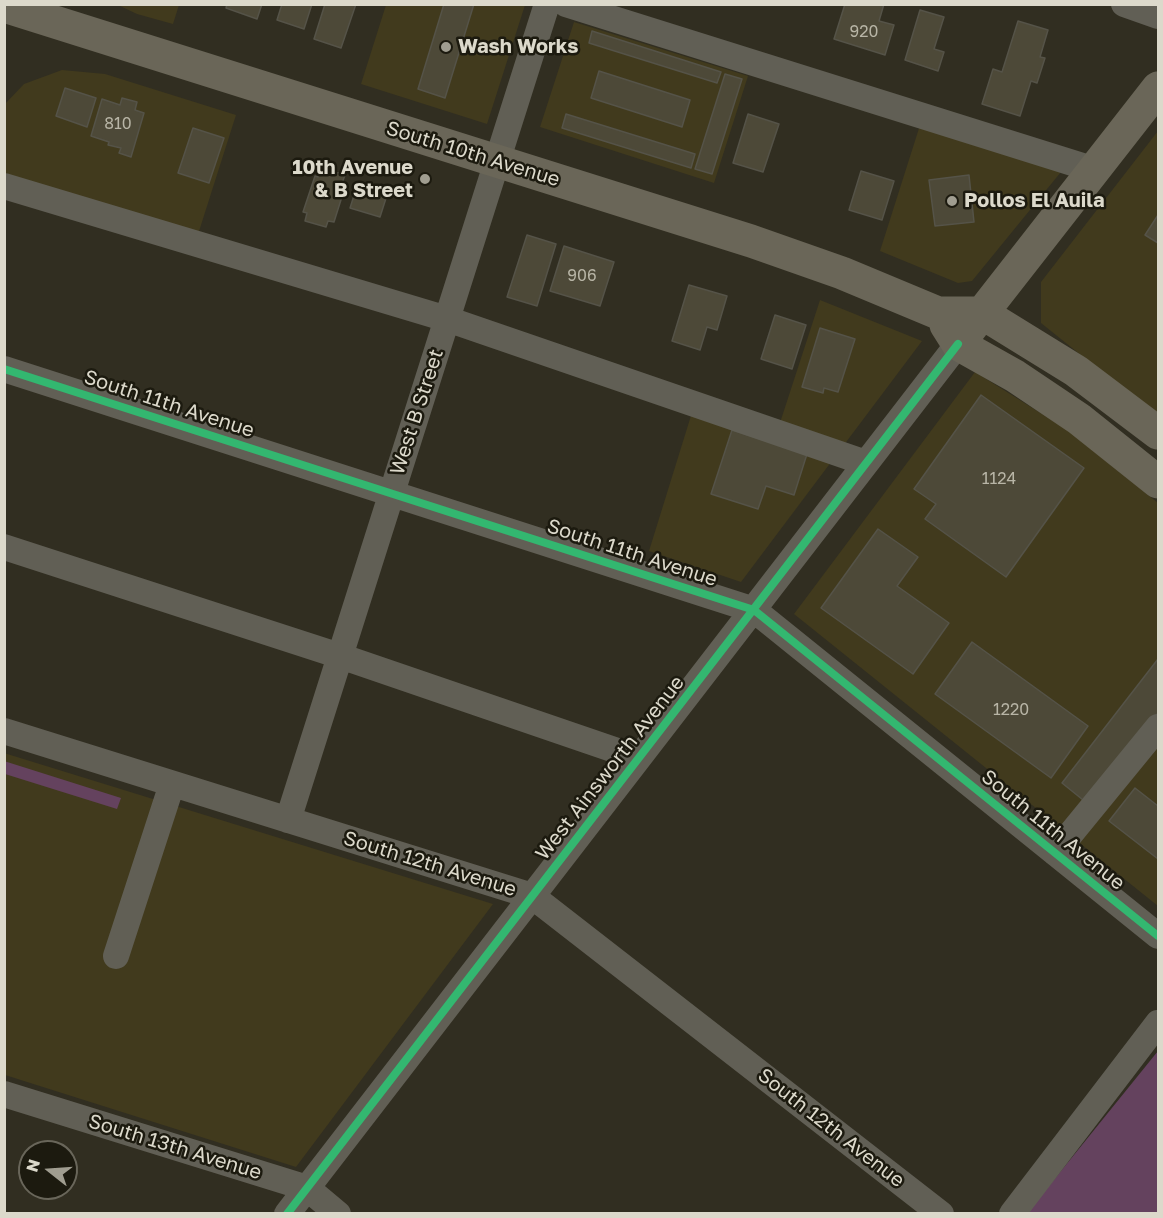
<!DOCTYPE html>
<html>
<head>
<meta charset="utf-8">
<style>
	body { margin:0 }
	#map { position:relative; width:1163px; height:1218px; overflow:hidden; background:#312e21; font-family:"Golos Text",sans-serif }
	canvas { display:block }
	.frame { position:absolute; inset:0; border:6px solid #dcd9cb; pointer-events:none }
	.north { position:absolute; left:18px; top:1140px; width:60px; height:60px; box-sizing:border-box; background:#1c1a0f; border:2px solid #69665a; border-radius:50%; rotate:287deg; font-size:16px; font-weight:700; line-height:24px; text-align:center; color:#dcd9cb }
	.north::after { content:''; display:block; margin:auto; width:21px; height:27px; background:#a09d90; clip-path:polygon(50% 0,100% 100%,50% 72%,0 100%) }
</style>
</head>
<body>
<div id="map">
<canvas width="1163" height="1218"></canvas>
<div class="frame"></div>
<div class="north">N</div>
</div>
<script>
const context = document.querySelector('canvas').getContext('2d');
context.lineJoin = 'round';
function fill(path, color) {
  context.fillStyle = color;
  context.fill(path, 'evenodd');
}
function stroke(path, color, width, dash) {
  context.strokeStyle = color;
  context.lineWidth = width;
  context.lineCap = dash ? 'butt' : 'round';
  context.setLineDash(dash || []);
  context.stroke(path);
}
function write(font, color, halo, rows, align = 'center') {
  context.font = font + ' "Golos Text",sans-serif';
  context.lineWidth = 5;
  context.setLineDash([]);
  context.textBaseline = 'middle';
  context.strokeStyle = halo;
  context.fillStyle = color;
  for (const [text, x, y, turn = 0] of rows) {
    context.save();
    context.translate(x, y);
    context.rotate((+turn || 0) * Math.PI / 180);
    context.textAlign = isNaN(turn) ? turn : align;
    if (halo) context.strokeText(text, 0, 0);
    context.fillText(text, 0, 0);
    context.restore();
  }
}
const built = new Path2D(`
	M 118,5 L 179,5 L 173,24 L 137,14 Z
	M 386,5 L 525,5 L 487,124 L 361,84 Z
	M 574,22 L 748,76 L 714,183 L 540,127 Z
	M 62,70 L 105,74 L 236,115 L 194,247 L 5,187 L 5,104 L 24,84 Z
	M 921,122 L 1065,167 L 972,281 L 958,283 L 880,251 Z
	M 1158,131 L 1158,417 L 1041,323 L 1041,282 Z
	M 820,300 L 922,341 L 741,582 L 649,551 L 694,406 L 776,435 Z
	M 975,372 L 1066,429 L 1158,503 L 1158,906 L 794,614 Z
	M 4,753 L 493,904 L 296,1167 L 5,1075 Z`);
const green = new Path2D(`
	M 4,761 L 121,798 L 117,809 L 5,774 Z
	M 1158,1051 L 1158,1213 L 1027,1213 Z`);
const building = new Path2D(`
	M 227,4 L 262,4 L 257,19 L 226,8 Z
	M 282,4 L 312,4 L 304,29 L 277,20 Z
	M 325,4 L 356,4 L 341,48 L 314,39 Z
	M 444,4 L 474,4 L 445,98 L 418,89 Z
	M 845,4 L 884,4 L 879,21 L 894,25 L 885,55 L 834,39 Z
	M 920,10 L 944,17 L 934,49 L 944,52 L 938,71 L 905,60 Z
	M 1018,21 L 1048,30 L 1040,57 L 1045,58 L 1037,83 L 1031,81 L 1020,116 L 982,104 L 993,69 L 1002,72 Z
	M 592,31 L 721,72 L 717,83 L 589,43 Z
	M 599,71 L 690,100 L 682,127 L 591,98 Z
	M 725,74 L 742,79 L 712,174 L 695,169 Z
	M 65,88 L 96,98 L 87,127 L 56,116 Z
	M 122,98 L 137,102 L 135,110 L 144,113 L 131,157 L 119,153 L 121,148 L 108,145 L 109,142 L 91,136 L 102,99 L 120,105 Z
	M 566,114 L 695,154 L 691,168 L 562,128 Z
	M 748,114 L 779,124 L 763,172 L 733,163 Z
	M 193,128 L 224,138 L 209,183 L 178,173 Z
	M 321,168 L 345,175 L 341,186 L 345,187 L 334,222 L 328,221 L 326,227 L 305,221 L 307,213 L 303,212 L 315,176 L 318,177 Z
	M 861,171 L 894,181 L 882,220 L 849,210 Z
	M 969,175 L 974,222 L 935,226 L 929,180 Z
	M 358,183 L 388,192 L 380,217 L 350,208 Z
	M 1158,215 L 1158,243 L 1145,235 Z
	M 527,235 L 556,244 L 537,306 L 507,297 Z
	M 564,246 L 614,262 L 600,306 L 550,291 Z
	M 689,285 L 727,296 L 717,330 L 707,327 L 700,350 L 672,341 Z
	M 775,315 L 806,325 L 792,369 L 761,359 Z
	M 820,328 L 855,339 L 838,392 L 824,388 L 823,393 L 802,387 Z
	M 981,395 L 1084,468 L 1006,577 L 925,519 L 936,504 L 914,489 Z
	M 732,430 L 807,454 L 794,495 L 766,486 L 758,509 L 711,494 Z
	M 878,529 L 918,557 L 897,586 L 949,623 L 913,674 L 821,608 Z
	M 972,642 L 1088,726 L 1051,778 L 935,694 Z
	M 1158,659 L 1158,713 L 1088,804 L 1062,783 Z
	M 1135,788 L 1158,806 L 1158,859 L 1109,821 Z`);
const minor = new Path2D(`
	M 566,4 L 1095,170
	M 1124,4 L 1158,16
	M 4,186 L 447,319 L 866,463
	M 4,369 L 754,610 L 1158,936
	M 4,547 L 340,656 L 638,758
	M 4,731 L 532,896 L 941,1214
	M 288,820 L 547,4
	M 1055,853 L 1158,727
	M 116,956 L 172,784
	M 4,1094 L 307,1188 L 338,1214
	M 287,1214 L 958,344
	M 1012,1214 L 1158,1023`);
const major = new Path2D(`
	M 4,6 L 751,241 L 842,273 L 938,313 L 982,313 L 1076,371 L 1158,433
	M 946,325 L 958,344 L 1015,376 L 1079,419 L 1158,482
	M 958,344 L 1158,88`);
const cycleway = new Path2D(`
	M 4,369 L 754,610 L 1158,936
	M 287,1214 L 958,344`);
const markers = [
	[446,47,6,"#a09d90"],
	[425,179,6,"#a09d90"],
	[952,201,6,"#a09d90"]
];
const numberNames = [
	["920",864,32],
	["810",118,124],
	["906",582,276],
	["1124",999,479],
	["1220",1011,710]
];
const poiNames = [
	["Wash Works",458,47],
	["10th Avenue",413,168,"right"],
	["& B Street",413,191,"right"],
	["Pollos El Auila",964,201]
];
const streetNames = [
	["South 10th Avenue",473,154,17],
	["South 11th Avenue",169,404,18],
	["West B Street",417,412,-72],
	["South 11th Avenue",632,553,18],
	["West Ainsworth Avenue",610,768,-52],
	["South 11th Avenue",1053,830,39],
	["South 12th Avenue",430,864,17],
	["South 12th Avenue",831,1128,38],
	["South 13th Avenue",175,1147,17]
];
fill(built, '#413a1d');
fill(green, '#64425e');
fill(building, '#4d4938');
stroke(building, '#555348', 1.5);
stroke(minor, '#615f55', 26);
stroke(major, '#6a6658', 33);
stroke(cycleway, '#33b770', 8);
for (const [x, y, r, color] of markers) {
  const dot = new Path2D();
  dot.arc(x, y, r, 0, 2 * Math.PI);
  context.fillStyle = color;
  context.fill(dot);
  stroke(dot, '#1c1a0f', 2);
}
write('16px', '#b8b5a6', null, numberNames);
write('bold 20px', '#dcd9cb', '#1c1a0f', poiNames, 'left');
write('20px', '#dcd9cb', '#1c1a0f', streetNames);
</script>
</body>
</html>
